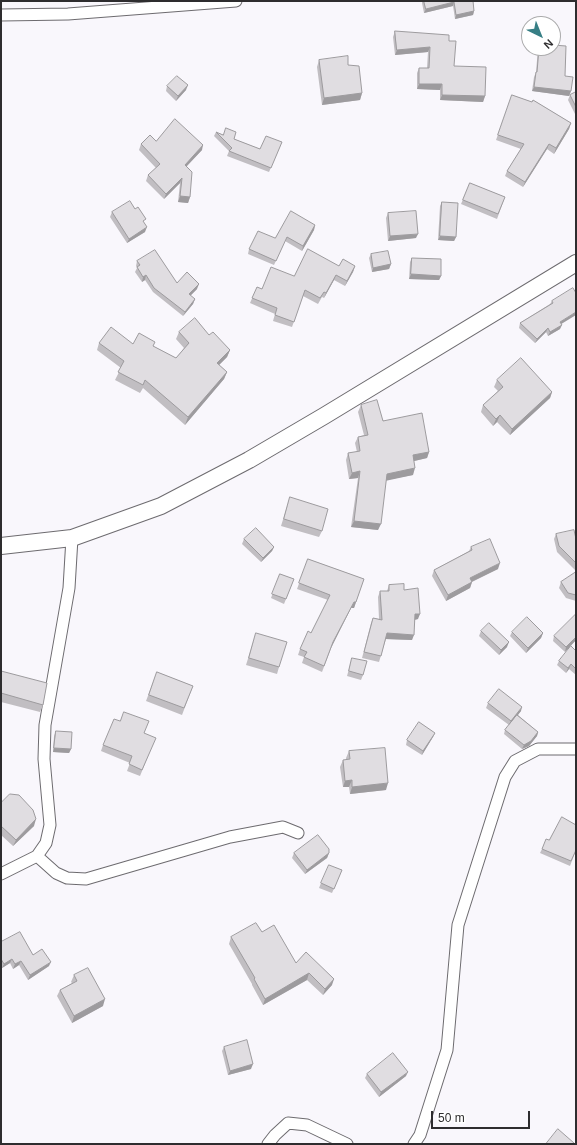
<!DOCTYPE html>
<html>
<head>
<meta charset="utf-8">
<style>
	body { margin:0 }
	#map { position:relative; width:577px; height:1145px; overflow:hidden; background:#f9f7fc; font-family:Arial,sans-serif }
	canvas { display:block }
	.frame { position:absolute; inset:0; border:2px solid #2e2d2f; pointer-events:none }
	.north { position:absolute; left:521px; top:16px; width:40px; height:40px; box-sizing:border-box; background:#fff; border:1px solid #ababac; border-radius:50%; rotate:137deg; font-size:11px; font-weight:700; line-height:16px; text-align:center; color:#2e2d2f }
	.north::after { content:''; display:block; margin:auto; width:14px; height:18px; background:#377f85; clip-path:polygon(50% 0,100% 100%,50% 72%,0 100%) }
	.scale { position:absolute; left:431px; top:1111px; width:99px; height:18px; box-sizing:border-box; border:2px solid #2e2d2f; border-top:0; padding-left:5px; font-size:12px; line-height:14px; white-space:nowrap; color:#2e2d2f; -webkit-text-stroke:3px #fff; paint-order:stroke }
</style>
</head>
<body>
<div id="map">
<canvas width="577" height="1145"></canvas>
<div class="frame"></div>
<div class="north">N</div>
<div class="scale">50 m</div>
</div>
<script>
const context = document.querySelector('canvas').getContext('2d');
context.lineJoin = 'round';
function stroke(path, color, width, dash) {
  context.strokeStyle = color;
  context.lineWidth = width;
  context.lineCap = dash ? 'butt' : 'round';
  context.setLineDash(dash || []);
  context.stroke(path);
}
function fill(path, color) {
  context.fillStyle = color;
  context.fill(path, 'evenodd');
}
const street = new Path2D(`
	M 1,15 L 68,14 L 236,1
	M 37,856 L 56,873 L 67,878 L 86,879 L 230,837 L 283,827 L 298,833
	M 1,874 L 37,856 L 46,843 L 50,825 L 44,759 L 45,725 L 69,588 L 72,538
	M 268,1144 L 275,1135 L 288,1123 L 307,1125 L 347,1144
	M 414,1144 L 420,1135 L 447,1050 L 458,925 L 505,777 L 515,761 L 538,749 L 576,749`);
const secondary = new Path2D(`
	M 1,546 L 72,538 L 161,506 L 249,460 L 324,416 L 576,263`);
const wall = new Path2D(`
	M 422,1 L 473,1 L 474,11 L 473,15 L 455,19 L 453,6 L 424,13 L 422,3 Z
	M 395,31 L 449,41 L 454,66 L 485,96 L 483,102 L 440,100 L 440,90 L 417,89 L 417,73 L 419,68 L 427,68 L 428,52 L 395,55 L 393,37 Z
	M 538,48 L 553,48 L 571,91 L 569,96 L 532,91 L 534,77 L 536,72 Z
	M 319,60 L 348,65 L 362,93 L 360,100 L 322,105 L 317,67 Z
	M 167,86 L 186,90 L 176,101 L 166,91 Z
	M 576,92 L 576,116 L 568,100 L 570,95 Z
	M 512,95 L 532,102 L 533,100 L 571,123 L 569,129 L 554,154 L 547,149 L 523,187 L 505,176 L 507,171 L 521,149 L 496,140 Z
	M 216,132 L 260,149 L 282,142 L 269,172 L 227,156 L 229,151 L 214,136 Z
	M 156,141 L 202,150 L 187,166 L 190,197 L 188,203 L 178,202 L 180,183 L 164,199 L 146,181 L 148,175 L 156,168 L 139,150 L 141,144 Z
	M 470,183 L 505,197 L 497,219 L 461,204 Z
	M 442,202 L 456,237 L 454,241 L 438,240 L 440,206 Z
	M 112,212 L 144,224 L 145,232 L 127,243 L 110,217 Z
	M 388,213 L 416,238 L 388,241 L 386,218 Z
	M 315,225 L 314,230 L 302,251 L 285,241 L 274,265 L 248,254 L 249,249 L 275,238 Z
	M 371,254 L 391,264 L 389,269 L 372,272 L 369,258 Z
	M 412,258 L 441,276 L 439,280 L 409,279 L 410,262 Z
	M 137,261 L 177,283 L 197,289 L 190,296 L 195,299 L 193,304 L 183,316 L 153,292 L 145,280 L 142,282 L 135,272 L 137,268 L 136,266 Z
	M 339,266 L 355,266 L 353,272 L 345,286 L 334,280 L 324,298 L 322,297 L 318,304 L 303,296 L 292,327 L 273,321 L 275,314 L 250,303 L 257,287 L 262,289 L 294,276 Z
	M 552,301 L 561,324 L 560,329 L 548,336 L 546,332 L 535,343 L 519,328 L 520,323 L 550,304 Z
	M 179,332 L 209,335 L 230,350 L 227,357 L 219,365 L 227,372 L 224,379 L 185,425 L 143,388 L 140,393 L 115,380 L 121,368 L 97,350 L 99,343 L 133,344 L 153,346 L 176,358 L 184,348 L 176,339 Z
	M 497,380 L 552,392 L 550,398 L 510,435 L 497,422 L 493,426 L 481,412 L 483,405 L 498,391 L 494,387 Z
	M 361,405 L 429,452 L 427,458 L 414,461 L 413,475 L 386,480 L 378,530 L 351,527 L 358,478 L 349,479 L 346,460 L 348,453 L 357,452 L 355,443 L 358,437 L 364,435 L 358,412 Z
	M 290,497 L 322,531 L 319,537 L 281,526 Z
	M 556,534 L 576,539 L 576,571 L 557,552 L 554,539 Z
	M 244,539 L 274,547 L 272,551 L 261,562 L 242,544 Z
	M 471,547 L 498,569 L 472,582 L 470,588 L 446,601 L 432,576 L 434,570 L 469,551 Z
	M 308,559 L 364,579 L 354,608 L 351,608 L 331,648 L 322,672 L 302,663 L 304,657 L 298,655 L 300,649 L 311,633 L 328,600 L 297,589 Z
	M 576,572 L 576,601 L 566,598 L 559,588 L 561,582 Z
	M 280,574 L 294,579 L 284,604 L 271,598 Z
	M 389,585 L 404,590 L 418,619 L 415,620 L 412,640 L 386,639 L 379,662 L 362,658 L 371,623 L 373,618 L 379,619 L 378,597 L 380,591 L 387,591 Z
	M 481,631 L 507,647 L 499,655 L 479,636 Z
	M 512,632 L 543,633 L 541,638 L 526,653 L 510,636 Z
	M 256,633 L 279,667 L 277,674 L 246,665 Z
	M 554,636 L 576,640 L 565,652 L 553,641 Z
	M 576,651 L 576,675 L 569,669 L 566,673 L 557,665 L 559,661 Z
	M 352,658 L 363,675 L 361,680 L 347,676 Z
	M 1,671 L 43,705 L 40,712 L 1,702 Z
	M 157,672 L 193,686 L 182,715 L 146,701 Z
	M 488,703 L 521,711 L 518,715 L 538,732 L 537,736 L 529,746 L 522,749 L 504,734 L 505,730 L 509,725 L 486,708 Z
	M 56,731 L 71,749 L 69,753 L 53,752 L 54,736 Z
	M 144,733 L 153,744 L 140,776 L 127,771 L 130,763 L 101,751 L 103,745 Z
	M 435,733 L 433,737 L 422,755 L 406,745 L 407,740 Z
	M 349,751 L 386,790 L 350,794 L 349,787 L 343,787 L 340,767 L 343,760 L 346,760 L 346,758 Z
	M 1,803 L 34,826 L 13,846 L 1,835 Z
	M 576,825 L 576,854 L 575,853 L 570,866 L 540,853 L 542,849 L 549,840 Z
	M 294,853 L 329,853 L 327,858 L 305,874 L 292,858 Z
	M 342,870 L 332,893 L 319,888 L 321,883 Z
	M 262,932 L 296,963 L 332,985 L 323,995 L 307,980 L 263,1005 L 252,985 L 252,984 L 229,944 L 231,937 Z
	M 1,942 L 33,955 L 49,966 L 28,980 L 19,965 L 13,969 L 10,963 L 2,968 L 1,967 Z
	M 74,975 L 103,1006 L 72,1023 L 57,996 L 60,990 L 72,983 L 71,982 Z
	M 224,1047 L 251,1069 L 228,1075 L 222,1051 Z
	M 367,1074 L 406,1076 L 379,1097 L 365,1078 Z`);
const shadedWall = new Path2D(`
	M 454,2 L 453,6 L 424,13 L 426,9 Z
	M 474,11 L 473,15 L 455,19 L 456,15 Z
	M 430,47 L 428,52 L 395,55 L 397,50 Z
	M 419,84 L 442,84 L 440,90 L 417,89 Z
	M 188,85 L 186,90 L 176,101 L 178,96 Z
	M 534,87 L 571,91 L 569,96 L 532,91 Z
	M 362,93 L 360,100 L 322,105 L 324,98 Z
	M 442,95 L 485,96 L 483,102 L 440,100 Z
	M 571,123 L 569,129 L 554,154 L 556,148 Z
	M 549,144 L 547,149 L 523,187 L 525,182 Z
	M 203,145 L 202,150 L 183,170 L 185,165 Z
	M 182,178 L 180,183 L 164,199 L 166,194 Z
	M 180,196 L 190,197 L 188,203 L 178,202 Z
	M 315,225 L 314,230 L 302,251 L 303,246 Z
	M 147,227 L 145,232 L 127,243 L 129,239 Z
	M 418,234 L 416,238 L 388,241 L 390,236 Z
	M 440,236 L 456,237 L 454,241 L 438,240 Z
	M 391,264 L 389,269 L 372,272 L 373,268 Z
	M 355,266 L 353,272 L 345,286 L 347,281 Z
	M 411,274 L 441,276 L 439,280 L 409,279 Z
	M 146,275 L 145,280 L 142,282 L 143,277 Z
	M 336,275 L 334,280 L 324,298 L 326,293 Z
	M 199,284 L 197,289 L 187,299 L 189,294 Z
	M 195,299 L 193,304 L 183,316 L 185,312 Z
	M 576,312 L 576,315 L 558,326 L 560,322 Z
	M 562,325 L 560,329 L 548,336 L 550,332 Z
	M 548,328 L 546,332 L 535,343 L 537,339 Z
	M 230,350 L 227,357 L 214,370 L 217,363 Z
	M 227,372 L 224,379 L 185,425 L 188,417 Z
	M 552,392 L 550,398 L 510,435 L 512,429 Z
	M 500,415 L 497,422 L 493,426 L 496,419 Z
	M 429,452 L 427,458 L 410,462 L 413,455 Z
	M 415,468 L 413,475 L 385,481 L 387,474 Z
	M 360,471 L 358,478 L 349,479 L 352,473 Z
	M 354,521 L 381,524 L 378,530 L 351,527 Z
	M 274,547 L 272,551 L 261,562 L 263,558 Z
	M 500,563 L 498,569 L 467,584 L 470,578 Z
	M 472,582 L 470,588 L 446,601 L 448,595 Z
	M 354,602 L 356,602 L 354,608 L 351,608 L 331,648 L 322,672 L 333,642 Z
	M 415,614 L 420,614 L 418,619 L 413,620 Z
	M 387,633 L 414,635 L 412,640 L 385,639 Z
	M 543,633 L 541,638 L 526,653 L 528,648 Z
	M 576,637 L 576,640 L 565,652 L 566,647 Z
	M 509,642 L 507,647 L 499,655 L 501,650 Z
	M 571,664 L 569,669 L 566,673 L 568,668 Z
	M 522,707 L 521,711 L 509,726 L 511,721 Z
	M 538,732 L 537,736 L 529,746 L 522,749 L 524,745 Z
	M 435,733 L 433,737 L 422,755 L 423,751 Z
	M 54,748 L 71,749 L 69,753 L 53,752 Z
	M 352,780 L 349,787 L 343,787 L 345,781 Z
	M 388,783 L 386,790 L 350,794 L 352,787 Z
	M 36,819 L 34,826 L 13,846 L 16,840 Z
	M 329,853 L 327,858 L 305,874 L 307,870 Z
	M 12,959 L 10,963 L 2,968 L 4,964 Z
	M 21,961 L 19,965 L 13,969 L 15,964 Z
	M 51,962 L 49,966 L 28,980 L 30,975 Z
	M 309,973 L 307,980 L 263,1005 L 265,999 Z
	M 334,979 L 332,985 L 323,995 L 325,989 Z
	M 105,999 L 103,1006 L 72,1023 L 74,1016 Z
	M 253,1064 L 251,1069 L 228,1075 L 230,1071 Z
	M 408,1072 L 406,1076 L 379,1097 L 381,1092 Z`);
const building = new Path2D(`
	M 424,1 L 473,1 L 474,11 L 456,15 L 454,2 L 426,9 Z
	M 395,31 L 449,35 L 449,41 L 456,41 L 454,66 L 486,67 L 485,96 L 442,95 L 442,84 L 419,84 L 419,68 L 429,68 L 430,47 L 397,50 Z
	M 553,45 L 566,46 L 565,76 L 573,77 L 571,91 L 534,87 L 536,72 L 537,72 L 539,48 L 553,48 Z
	M 348,56 L 348,65 L 359,66 L 362,93 L 324,98 L 319,60 Z
	M 177,76 L 188,85 L 178,96 L 167,86 Z
	M 576,92 L 576,107 L 570,95 Z
	M 512,95 L 532,102 L 533,100 L 571,123 L 556,148 L 549,144 L 525,182 L 507,171 L 524,144 L 498,135 Z
	M 175,119 L 203,145 L 185,165 L 192,172 L 190,197 L 180,196 L 182,178 L 166,194 L 148,175 L 160,164 L 141,144 L 150,135 L 156,141 Z
	M 226,128 L 236,132 L 234,139 L 260,149 L 266,136 L 282,142 L 271,168 L 229,151 L 232,148 L 216,132 L 223,135 Z
	M 470,183 L 505,197 L 498,214 L 463,200 Z
	M 130,201 L 135,209 L 138,207 L 146,219 L 143,221 L 147,227 L 129,239 L 112,212 Z
	M 442,202 L 458,203 L 456,237 L 440,236 Z
	M 291,211 L 315,225 L 303,246 L 287,237 L 276,261 L 249,249 L 258,231 L 275,238 Z
	M 416,211 L 418,234 L 390,236 L 388,213 Z
	M 308,249 L 339,266 L 343,259 L 355,266 L 347,281 L 336,275 L 326,293 L 324,292 L 320,298 L 305,290 L 294,322 L 275,315 L 277,308 L 252,298 L 257,287 L 262,289 L 271,267 L 294,276 Z
	M 155,250 L 177,283 L 187,272 L 199,284 L 189,294 L 195,299 L 185,312 L 154,288 L 146,275 L 143,277 L 137,267 L 140,265 L 137,261 Z
	M 388,251 L 391,264 L 373,268 L 371,254 Z
	M 412,258 L 441,259 L 441,276 L 411,274 Z
	M 573,288 L 576,293 L 576,312 L 560,322 L 562,325 L 550,332 L 548,328 L 537,339 L 520,323 L 553,303 L 552,301 Z
	M 195,318 L 209,335 L 213,332 L 230,350 L 217,363 L 227,372 L 188,417 L 145,380 L 143,385 L 118,372 L 124,361 L 99,343 L 111,327 L 133,344 L 139,333 L 155,342 L 153,346 L 176,358 L 189,343 L 179,332 Z
	M 521,358 L 552,392 L 512,429 L 500,415 L 496,419 L 483,405 L 503,387 L 497,380 Z
	M 377,400 L 383,421 L 422,413 L 429,452 L 413,455 L 415,468 L 387,474 L 381,524 L 354,521 L 360,471 L 352,473 L 348,453 L 360,451 L 358,437 L 368,435 L 361,405 Z
	M 290,497 L 328,509 L 322,531 L 284,519 Z
	M 256,528 L 274,547 L 263,558 L 244,539 Z
	M 574,530 L 576,539 L 576,563 L 559,546 L 556,534 Z
	M 490,539 L 500,563 L 470,578 L 472,582 L 448,595 L 434,570 L 472,550 L 471,547 Z
	M 308,559 L 364,579 L 356,602 L 354,602 L 333,642 L 324,666 L 304,657 L 307,652 L 300,649 L 308,631 L 311,633 L 330,595 L 299,583 Z
	M 576,572 L 576,595 L 568,593 L 561,582 Z
	M 280,574 L 294,579 L 286,599 L 272,594 Z
	M 404,584 L 404,590 L 418,588 L 420,614 L 415,614 L 414,635 L 387,633 L 381,656 L 364,652 L 373,618 L 382,620 L 380,591 L 389,591 L 389,585 Z
	M 576,614 L 576,637 L 566,647 L 554,636 Z
	M 527,617 L 543,633 L 528,648 L 512,632 Z
	M 489,623 L 509,642 L 501,650 L 481,631 Z
	M 256,633 L 287,642 L 279,667 L 249,658 Z
	M 571,646 L 576,651 L 576,669 L 571,664 L 568,668 L 559,661 Z
	M 352,658 L 367,661 L 363,675 L 349,671 Z
	M 1,671 L 47,683 L 43,705 L 1,693 Z
	M 157,672 L 193,686 L 184,708 L 149,695 Z
	M 499,689 L 522,707 L 511,721 L 488,703 Z
	M 124,712 L 149,721 L 144,733 L 156,738 L 142,770 L 129,764 L 132,756 L 103,745 L 114,719 L 120,721 Z
	M 517,715 L 538,732 L 531,741 L 524,745 L 505,730 Z
	M 419,722 L 435,733 L 423,751 L 407,740 Z
	M 56,731 L 72,732 L 71,749 L 54,748 Z
	M 385,748 L 388,783 L 352,787 L 352,780 L 345,781 L 343,760 L 350,759 L 349,751 Z
	M 10,794 L 19,795 L 33,810 L 36,819 L 16,840 L 1,826 L 1,803 Z
	M 562,817 L 576,825 L 576,850 L 571,861 L 542,849 L 546,839 L 549,840 Z
	M 318,835 L 329,849 L 329,853 L 307,870 L 294,853 Z
	M 329,865 L 342,870 L 334,889 L 321,883 Z
	M 256,923 L 262,932 L 274,925 L 296,963 L 306,952 L 334,979 L 325,989 L 309,973 L 265,999 L 254,979 L 255,978 L 231,937 Z
	M 20,932 L 33,955 L 42,949 L 51,962 L 30,975 L 21,961 L 15,964 L 12,959 L 4,964 L 1,959 L 1,942 Z
	M 88,968 L 105,999 L 74,1016 L 60,990 L 77,981 L 74,975 Z
	M 247,1040 L 253,1064 L 230,1071 L 224,1047 Z
	M 393,1053 L 408,1072 L 381,1092 L 367,1074 Z
	M 558,1129 L 574,1143 L 573,1144 L 546,1144 Z`);
stroke(street, '#6d6b6f', 13);
stroke(secondary, '#6d6b6f', 18);
stroke(street, '#fff', 11);
stroke(secondary, '#fff', 16);
fill(wall, '#c1bec2');
fill(shadedWall, '#9d9b9e');
fill(building, '#e0dde1');
stroke(building, '#9d9b9e', 1);
</script>
</body>
</html>
